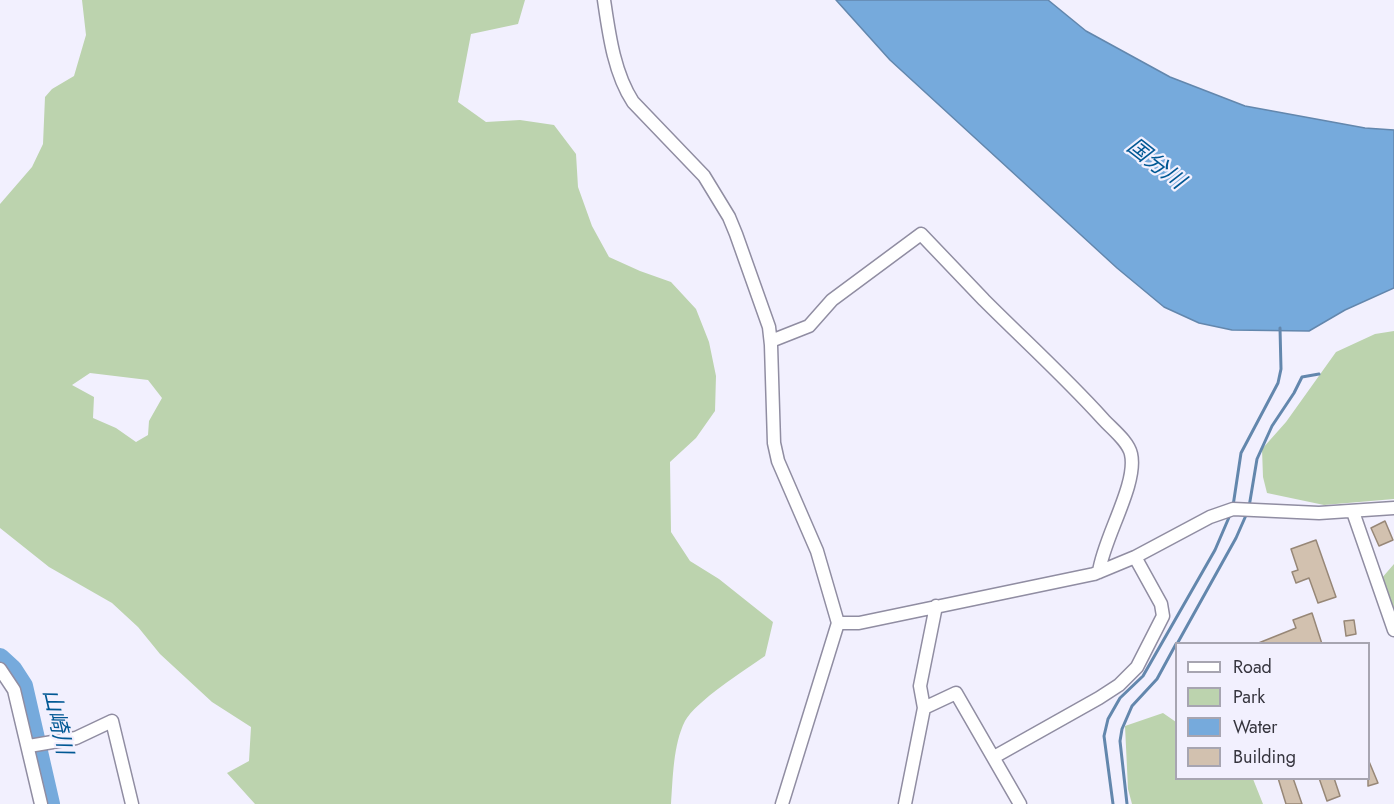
<!DOCTYPE html>
<html>
<head>
<meta charset="utf-8">
<style>
	body { margin:0 }
	#map { position:relative; width:1394px; height:804px; overflow:hidden; background:#f2f0fe; font-family:Jost,sans-serif }
	canvas { display:block }
	.legend { position:absolute; left:1175px; top:642px; width:195px; height:138px; box-sizing:border-box; background:#f2f0fe; border:2px solid #a7a5b1; margin:0; padding:8px 10px; list-style:none; font-size:18px; color:#36353e }
	.legend li { display:flex; align-items:center; gap:12px; height:30px }
	.legend b { width:30px; border:2px solid #a7a5b1 }
</style>
</head>
<body>
<div id="map">
<canvas width="1394" height="804"></canvas>
<ul class="legend">
<li><b style="height:8px;background:#fff"></b>Road</li>
<li><b style="height:16px;background:#bcd3ae"></b>Park</li>
<li><b style="height:16px;background:#76aadc"></b>Water</li>
<li><b style="height:16px;background:#d2c1af"></b>Building</li>
</ul>
</div>
<script>
const context = document.querySelector('canvas').getContext('2d');
context.lineJoin = 'round';
function fill(path, color) {
  context.fillStyle = color;
  context.fill(path, 'evenodd');
}
function stroke(path, color, width, dash) {
  context.strokeStyle = color;
  context.lineWidth = width;
  context.lineCap = dash ? 'butt' : 'round';
  context.setLineDash(dash || []);
  context.stroke(path);
}
function write(font, color, halo, rows, align = 'center') {
  context.font = font + ' Jost,"Noto Sans JP",sans-serif';
  context.lineWidth = 4.5;
  context.setLineDash([]);
  context.textBaseline = 'middle';
  context.strokeStyle = halo;
  context.fillStyle = color;
  for (const [text, x, y, turn = 0] of rows) {
    context.save();
    context.translate(x, y);
    context.rotate((+turn || 0) * Math.PI / 180);
    context.textAlign = isNaN(turn) ? turn : align;
    if (halo) context.strokeText(text, 0, 0);
    context.fillText(text, 0, 0);
    context.restore();
  }
}
const green = new Path2D(`
	M 82,0 L 525,0 L 518,24 L 471,34 L 458,102 L 486,122 L 520,120 L 554,125 L 576,154 L 578,187 L 592,226 L 609,257 L 640,271 L 671,282 L 696,309 L 709,342 L 716,376 L 715,411 L 696,438 L 670,462 L 671,532 L 690,561 L 719,579 L 773,622 L 765,656 C 745,670 696,701 685,721 C 673,745 673,778 671,804 L 255,804 L 227,773 L 249,761 L 251,727 L 212,702 L 160,654 L 138,627 L 112,603 L 49,567 L 0,528 L 0,204 L 32,167 L 43,144 L 45,97 L 52,89 L 74,76 L 86,35 ZM 90,373 L 148,380 L 162,398 L 149,421 L 148,435 L 136,442 L 116,428 L 93,418 L 94,397 L 72,385 Z
	M 1394,331 L 1394,499 L 1324,505 L 1267,493 L 1263,477 L 1262,449 L 1286,422 L 1336,352 L 1375,334 Z
	M 1394,564 L 1394,611 L 1381,579 Z
	M 1163,713 L 1176,722 L 1176,778 L 1253,779 L 1263,804 L 1132,804 L 1128,789 L 1125,726 Z`);
const water = new Path2D(`
	M 836,0 L 1048,0 L 1086,31 L 1170,77 L 1245,106 L 1365,128 L 1394,130 L 1394,288 L 1345,310 L 1309,331 L 1232,330 L 1199,323 L 1164,307 L 1117,268 L 890,60 Z`);
const stream = new Path2D(`
	M 1233,506 L 1241,453 L 1278,383 L 1281,369 L 1280,328
	M 1249,507 L 1257,459 L 1272,426 L 1294,393 L 1302,377 L 1319,374
	M 1177,644 L 1236,538 L 1247,513
	M 1113,804 L 1104,736 L 1108,719 L 1120,698 L 1143,676 L 1215,550 L 1230,515
	M 1127,804 L 1120,741 L 1122,729 L 1132,706 L 1157,679 L 1176,644`);
const river = new Path2D(`
	M 0,658 L 12,669 L 23,686 L 50,804`);
const building = new Path2D(`
	M 1385,521 L 1393,540 L 1379,546 L 1371,528 Z
	M 1316,540 L 1336,597 L 1318,603 L 1309,578 L 1296,583 L 1292,572 L 1298,570 L 1291,549 Z
	M 1312,613 L 1322,644 L 1256,644 L 1296,628 L 1293,620 Z
	M 1354,620 L 1356,634 L 1346,636 L 1344,621 Z
	M 1368,759 L 1378,783 L 1368,786 Z
	M 1278,778 L 1293,778 L 1302,804 L 1286,804 Z
	M 1319,778 L 1334,778 L 1340,796 L 1327,801 Z`);
const minor = new Path2D(`
	M 604,0 C 609,34 614,73 633,102 L 704,176 L 729,217 L 736,234 L 769,327 L 771,345 L 774,443 L 778,461 L 817,551 L 838,623 L 782,804
	M 771,341 L 809,326 L 832,300 L 921,234 C 942,256 963,278 984,300 C 1024,340 1065,377 1103,419 C 1112,429 1128,441 1131,454 C 1138,484 1103,539 1099,572
	M 1353,512 L 1394,630
	M 838,623 L 859,623 L 1094,574 L 1135,557 L 1210,517 L 1233,509 L 1319,513 L 1394,508
	M 0,669 L 14,690 L 41,804
	M 924,708 L 956,693 L 1020,804
	M 29,746 L 76,738 L 112,721 L 132,804
	M 994,757 L 1099,698 L 1119,685 L 1137,667 L 1163,616 L 1161,604 L 1135,557
	M 905,804 L 924,708 L 920,686 L 936,606`);
const waterNames = [
	["国分川",1155,165,38],
	["山崎川",56,722,77]
];
fill(green, '#bcd3ae');
fill(water, '#76aadc');
stroke(water, '#6387ad', 1.5);
stroke(stream, '#6387ad', 3);
stroke(river, '#76aadc', 20);
fill(building, '#d2c1af');
stroke(building, '#978777', 1.5);
stroke(minor, '#908da2', 15);
stroke(minor, '#fff', 12);
write('italic 22px', '#015894', '#f2f0fe', waterNames);
</script>
</body>
</html>
